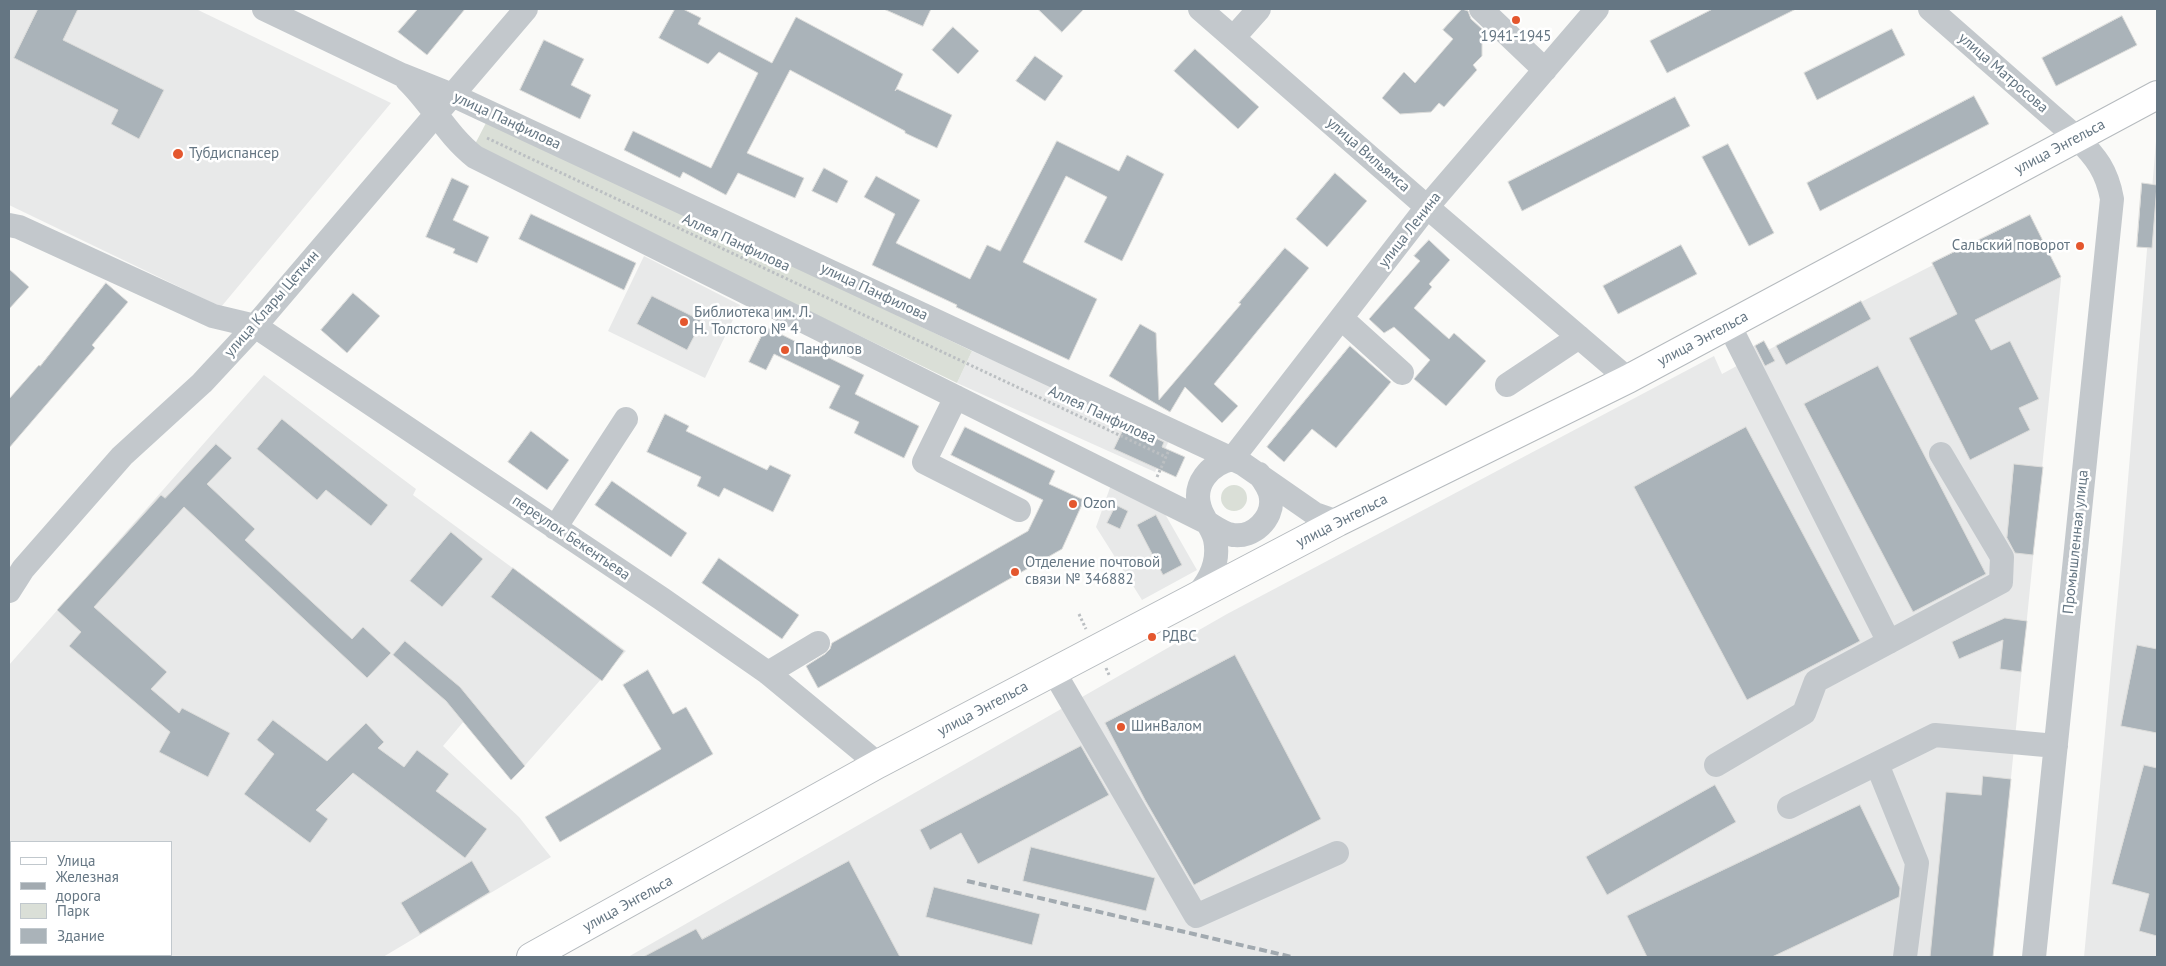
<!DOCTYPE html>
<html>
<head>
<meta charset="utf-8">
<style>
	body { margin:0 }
	#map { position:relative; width:2166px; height:966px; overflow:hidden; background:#fafaf8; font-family:"PT Sans",sans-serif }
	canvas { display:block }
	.frame { position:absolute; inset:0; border:10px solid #657683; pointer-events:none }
	.legend { position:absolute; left:10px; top:841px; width:162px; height:115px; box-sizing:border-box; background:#fff; border:1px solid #c1c8cd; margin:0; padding:6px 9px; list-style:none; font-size:15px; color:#657683 }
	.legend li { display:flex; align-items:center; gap:10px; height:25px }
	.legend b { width:25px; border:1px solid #c1c8cd }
</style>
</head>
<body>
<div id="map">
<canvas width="2166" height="966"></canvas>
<div class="frame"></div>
<ul class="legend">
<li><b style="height:6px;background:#fff"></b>Улица</li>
<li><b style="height:6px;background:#a2aab0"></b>Железная дорога</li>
<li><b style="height:14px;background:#dadfd7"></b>Парк</li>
<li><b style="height:14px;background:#aab3b9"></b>Здание</li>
</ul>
</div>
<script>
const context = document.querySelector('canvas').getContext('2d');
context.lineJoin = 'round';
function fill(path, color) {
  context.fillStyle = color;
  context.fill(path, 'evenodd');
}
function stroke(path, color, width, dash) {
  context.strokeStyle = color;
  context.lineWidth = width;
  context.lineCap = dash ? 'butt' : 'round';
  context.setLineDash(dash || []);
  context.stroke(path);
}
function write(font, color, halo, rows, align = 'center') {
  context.font = font + ' "PT Sans",sans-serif';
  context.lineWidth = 5;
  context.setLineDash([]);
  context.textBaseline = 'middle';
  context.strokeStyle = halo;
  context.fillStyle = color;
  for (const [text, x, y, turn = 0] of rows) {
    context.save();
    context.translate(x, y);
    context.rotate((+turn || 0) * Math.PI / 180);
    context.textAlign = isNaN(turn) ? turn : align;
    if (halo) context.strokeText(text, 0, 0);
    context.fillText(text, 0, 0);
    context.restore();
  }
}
const built = new Path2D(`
	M 9,9 L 196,9 L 391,103 L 221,307 L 9,205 Z
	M 2157,140 L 2157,957 L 2084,957 L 2123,540 L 2156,141 Z
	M 2030,215 L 2061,279 L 1993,957 L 628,957 L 1227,614 L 1714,356 L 1722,374 L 1755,356 L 1752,347 L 1764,341 L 1768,350 Z
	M 644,256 L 740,305 L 705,378 L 608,331 Z
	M 972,351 L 1170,438 L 1155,472 L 957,383 Z
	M 264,375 L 416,489 L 413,495 L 626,651 L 512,780 L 464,721 L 443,746 L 519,817 L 551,857 L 383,957 L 43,957 L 36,955 L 171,955 L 171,842 L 11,842 L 11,947 L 9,946 L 9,665 Z
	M 1112,482 L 1161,507 L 1197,570 L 1142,600 L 1096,527 Z`);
const green = new Path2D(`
	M 488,119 L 972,351 L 957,383 L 473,148 Z
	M1221 498a13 13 0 1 1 26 0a13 13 0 1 1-26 0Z`);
const building = new Path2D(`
	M 38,9 L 78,9 L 63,40 L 164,90 L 139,139 L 111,124 L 118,110 L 14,58 Z
	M 418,9 L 465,9 L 427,55 L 398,32 Z
	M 675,9 L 683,9 L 701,18 L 698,24 L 772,63 L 796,17 L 903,74 L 895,91 L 897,89 L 952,115 L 937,148 L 905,133 L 905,131 L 790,70 L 747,153 L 804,178 L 795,198 L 738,173 L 726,195 L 683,172 L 680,178 L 624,150 L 633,131 L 711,168 L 758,73 L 719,52 L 708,64 L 659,38 Z
	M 884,9 L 931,9 L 923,26 Z
	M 1038,9 L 1084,9 L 1062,32 Z
	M 1462,9 L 1468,11 L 1471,19 L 1482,29 L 1482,56 L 1473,65 L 1477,70 L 1444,107 L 1439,103 L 1431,112 L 1400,114 L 1382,98 L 1404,72 L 1415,83 L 1453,39 L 1443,30 Z
	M 1713,9 L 1796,9 L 1667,73 L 1650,41 Z
	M 2122,16 L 2137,45 L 2056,86 L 2042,58 Z
	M 953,27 L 979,51 L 958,74 L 932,50 Z
	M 1892,29 L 1905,55 L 1817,100 L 1804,73 Z
	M 544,40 L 584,59 L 571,85 L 591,95 L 580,119 L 520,90 Z
	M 1195,49 L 1259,107 L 1238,129 L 1174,71 Z
	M 1035,56 L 1063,76 L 1045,101 L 1016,81 Z
	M 1974,96 L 1989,124 L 1820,211 L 1807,183 Z
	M 1675,97 L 1690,126 L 1522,211 L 1508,182 Z
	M 1057,141 L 1119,171 L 1127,155 L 1164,174 L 1122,261 L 1084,242 L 1107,197 L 1066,176 L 1023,262 L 1097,299 L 1069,360 L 956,307 L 957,305 L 872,265 L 895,214 L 864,197 L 876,176 L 920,200 L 896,243 L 970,279 L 987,245 L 1000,251 Z
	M 1728,144 L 1774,233 L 1749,246 L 1702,157 Z
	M 824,168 L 848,181 L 837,203 L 812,191 Z
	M 1335,173 L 1367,201 L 1327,247 L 1296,219 Z
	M 452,178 L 469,186 L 453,220 L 489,237 L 477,263 L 453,253 L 455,249 L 426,237 Z
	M 2142,183 L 2157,185 L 2152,248 L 2137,247 Z
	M 531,214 L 636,263 L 624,290 L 519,239 Z
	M 2030,215 L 2061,277 L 1975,320 L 1991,350 L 2010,341 L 2039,399 L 2019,408 L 2030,430 L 1970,460 L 1909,338 L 1957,314 L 1932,263 Z
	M 1429,240 L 1450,260 L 1429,284 L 1432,287 L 1414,308 L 1449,339 L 1454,333 L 1486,361 L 1446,406 L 1414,379 L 1430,360 L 1394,327 L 1384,333 L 1369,319 L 1420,261 L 1414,256 Z
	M 1681,245 L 1697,274 L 1618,314 L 1603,286 Z
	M 1285,248 L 1309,268 L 1214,384 L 1238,406 L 1222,423 L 1185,387 L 1170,412 L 1109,376 L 1140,324 L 1156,333 L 1159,400 L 1241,304 L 1239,303 Z
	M 9,269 L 29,287 L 9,309 Z
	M 106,283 L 128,302 L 92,345 L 95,348 L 9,448 L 9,399 L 39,365 L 40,366 Z
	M 353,293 L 380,316 L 347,353 L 321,330 Z
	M 652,296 L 702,321 L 687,350 L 637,324 Z
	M 1861,301 L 1871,319 L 1786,365 L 1776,346 Z
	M 766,327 L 864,375 L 855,394 L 919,426 L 904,458 L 854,433 L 859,422 L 829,408 L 840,386 L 774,354 L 766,370 L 749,362 Z
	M 1764,341 L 1775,361 L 1765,366 L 1755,346 Z
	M 1350,346 L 1391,382 L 1336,448 L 1312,429 L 1284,462 L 1267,447 Z
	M 1878,366 L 1986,574 L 1913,612 L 1804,404 Z
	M 665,414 L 689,426 L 686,431 L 767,470 L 770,465 L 791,475 L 773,512 L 724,488 L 719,497 L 697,486 L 701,477 L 647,452 Z
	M 282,419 L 388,505 L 371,526 L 326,490 L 317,500 L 257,449 Z
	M 1126,424 L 1164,442 L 1162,447 L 1185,457 L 1176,477 L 1114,449 Z
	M 965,427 L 1055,471 L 1049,484 L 1084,500 L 1062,549 L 818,688 L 806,666 L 825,654 L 830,649 L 832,643 L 1028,531 L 1043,500 L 951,455 Z
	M 1746,427 L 1860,641 L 1747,700 L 1634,487 Z
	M 531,431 L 569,460 L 547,490 L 508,462 Z
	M 216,444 L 232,458 L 207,484 L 255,529 L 245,540 L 352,639 L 363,627 L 391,653 L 367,678 L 184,507 L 94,607 L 167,672 L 151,689 L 179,713 L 182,708 L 230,733 L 208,777 L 159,752 L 170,732 L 69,646 L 81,632 L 57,610 L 161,495 L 165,498 Z
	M 2014,464 L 2043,467 L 2033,555 L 2015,553 L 2007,538 Z
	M 612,481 L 687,533 L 671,557 L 595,505 Z
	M 1116,505 L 1128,511 L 1120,529 L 1107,523 Z
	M 1156,515 L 1182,565 L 1163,575 L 1137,525 Z
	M 451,532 L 483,559 L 442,607 L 410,581 Z
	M 719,558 L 799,615 L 782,639 L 702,583 Z
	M 513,568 L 624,651 L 602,681 L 491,597 Z
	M 2005,618 L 2027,621 L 2021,672 L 2000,669 L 2003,640 L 1959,659 L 1952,642 Z
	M 405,641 L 460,687 L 525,766 L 511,780 L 446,701 L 393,655 Z
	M 2137,645 L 2157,649 L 2157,733 L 2121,726 Z
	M 1235,655 L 1321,819 L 1194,885 L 1145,800 L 1105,723 Z
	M 648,670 L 673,714 L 686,707 L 713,754 L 560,842 L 545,817 L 661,749 L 623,685 Z
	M 273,720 L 327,761 L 366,723 L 384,742 L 378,748 L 404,767 L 417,750 L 449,774 L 436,791 L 487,829 L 465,858 L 353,773 L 316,810 L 328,819 L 310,843 L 244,794 L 274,754 L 257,740 Z
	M 1081,746 L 1109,795 L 978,864 L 961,833 L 930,850 L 920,830 Z
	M 2144,765 L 2157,768 L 2157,936 L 2139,931 L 2149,894 L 2112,884 Z
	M 1983,776 L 2011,779 L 1993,957 L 1930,957 L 1946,792 L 1981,795 Z
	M 1715,785 L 1736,822 L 1607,895 L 1586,857 Z
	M 1860,805 L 1900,888 L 1899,897 L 1772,957 L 1647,957 L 1627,916 Z
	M 1031,847 L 1155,878 L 1146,911 L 1023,881 Z
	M 472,861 L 490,892 L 420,934 L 401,903 Z
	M 849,861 L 900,957 L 643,957 L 696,929 L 702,939 Z
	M 934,887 L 1040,914 L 1032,945 L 926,917 Z`);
const path = new Path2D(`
	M 487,138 L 1166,457
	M 1157,477 L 1169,450
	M 1079,614 L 1086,629
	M 1106,668 L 1110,677`);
const minor = new Path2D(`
	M 264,9 L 402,75 L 452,95 L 1243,464 L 1315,514 L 1338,522
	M 1200,9 L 1427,207 L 1628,379
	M 1481,9 L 1545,70
	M 1930,9 L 2077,138 C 2096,157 2107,171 2112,199 L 2034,957
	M 1234,37 L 1259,9
	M 407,80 C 432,104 447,135 475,157 L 1208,523 C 1216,528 1224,534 1233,535 C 1253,538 1273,519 1271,499 C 1271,490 1265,482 1259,474
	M 9,225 L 19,227 L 213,316 L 255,326 L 662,599 L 768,673 L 878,764
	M 1341,318 L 1402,373
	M 1729,325 L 1889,642
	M 1507,385 L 1579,337
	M 956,397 L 924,462 L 1019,510
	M 1232,459 L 1427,207 L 1597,9
	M 555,528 L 626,419
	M 9,591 L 23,569 L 122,456 L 202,383 L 255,326 L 526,9
	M 1193,599 C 1209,583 1220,563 1215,539 C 1212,527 1203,519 1200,508 C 1192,484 1210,464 1232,459
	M 1054,672 L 1196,916 L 1337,853
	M 768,673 L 818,643
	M 1877,764 L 1917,863 L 1905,957
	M 1716,765 L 1804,713 L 1816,681 L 2001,582 L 2002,557 L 1941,454
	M 1789,807 L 1935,735 L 2056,746`);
const major = new Path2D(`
	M 531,957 L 878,764 L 1338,522 L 1628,379 L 2157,95`);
const rail = new Path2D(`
	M 967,881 L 1292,957`);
const markers = [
	[1516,20,5,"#e4572e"],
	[178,154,6,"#e4572e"],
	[2080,246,5,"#e4572e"],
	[684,322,5,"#e4572e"],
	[785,350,5,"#e4572e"],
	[1073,504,5,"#e4572e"],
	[1015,572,5,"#e4572e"],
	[1152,637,5,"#e4572e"],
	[1121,727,5,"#e4572e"]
];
const poiNames = [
	["1941-1945",1516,37,"center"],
	["Тубдиспансер",189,154],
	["Сальский поворот",2070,246,"right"],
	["Библиотека им. Л.",694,313],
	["Н. Толстого № 4",694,330],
	["Панфилов",795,350],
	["Ozon",1083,504],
	["Отделение почтовой",1025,563],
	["связи № 346882",1025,580],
	["РДВС",1162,637],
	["ШинВалом",1131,727]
];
const streetNames = [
	["улица Матросова",2003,73,41],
	["улица Панфилова",507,121,25],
	["улица Энгельса",2060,147,-28],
	["улица Вильямса",1368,155,41],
	["улица Ленина",1410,230,-52],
	["Аллея Панфилова",736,243,25],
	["улица Панфилова",874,292,25],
	["улица Клары Цеткин",272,304,-49],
	["улица Энгельса",1703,339,-28],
	["Аллея Панфилова",1102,415,25],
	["улица Энгельса",1342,521,-27],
	["переулок Бекентьева",571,538,34],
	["Промышленная улица",2076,542,-84],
	["улица Энгельса",983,709,-28],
	["улица Энгельса",628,904,-29]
];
fill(built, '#e8e9e9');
fill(green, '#dadfd7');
fill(building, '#aab3b9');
stroke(building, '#dcdcda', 1);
stroke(major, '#b5babe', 30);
stroke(path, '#bbbfc2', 3, [2.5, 2.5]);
stroke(minor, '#c3c8cc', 24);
stroke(major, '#fff', 28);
stroke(rail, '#a2aab0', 4, [8, 4]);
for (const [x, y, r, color] of markers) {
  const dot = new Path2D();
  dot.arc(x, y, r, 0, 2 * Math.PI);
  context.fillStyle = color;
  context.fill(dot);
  stroke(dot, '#fff', 2);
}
write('15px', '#657683', '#fff', poiNames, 'left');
write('15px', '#657683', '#fff', streetNames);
</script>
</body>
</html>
